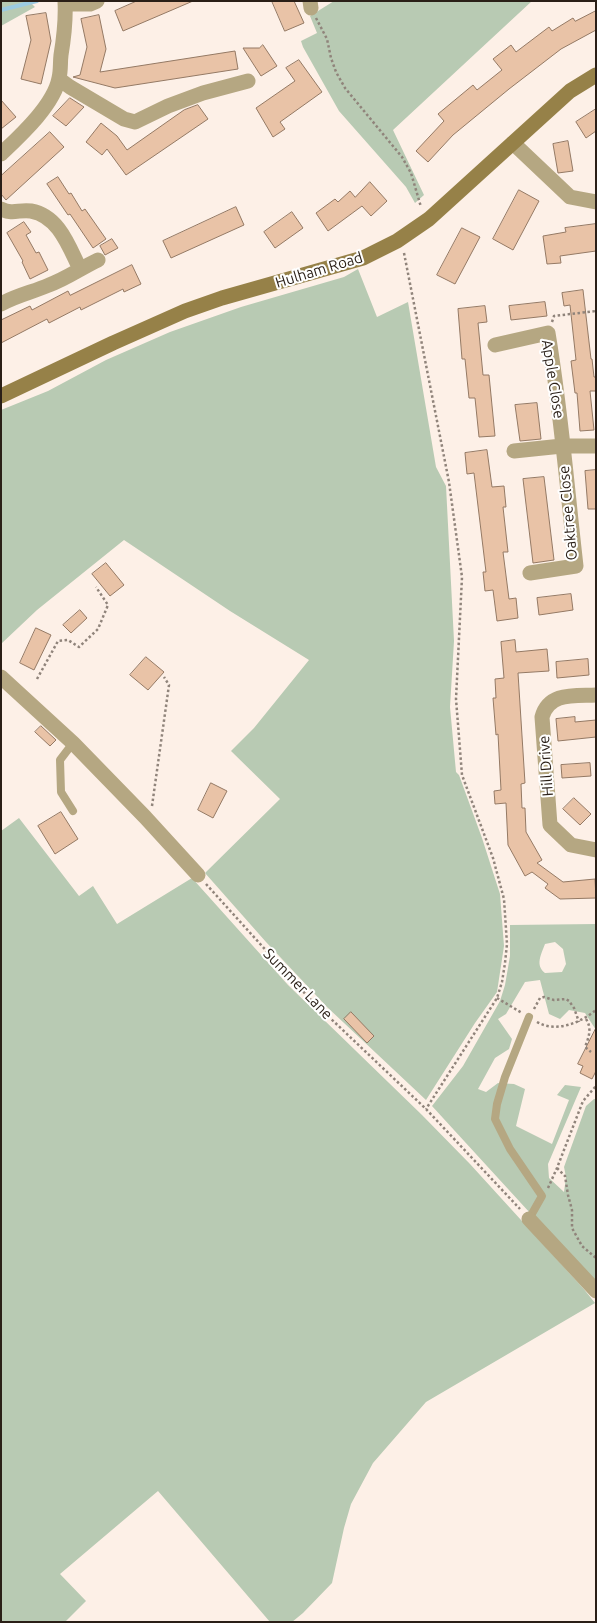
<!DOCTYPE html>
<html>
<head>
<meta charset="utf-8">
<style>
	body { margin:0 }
	#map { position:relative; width:597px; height:1623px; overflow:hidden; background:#fdf0e7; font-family:Ubuntu,sans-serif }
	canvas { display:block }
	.frame { position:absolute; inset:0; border:2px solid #2a1f17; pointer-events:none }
</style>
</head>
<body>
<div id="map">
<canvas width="597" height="1623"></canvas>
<div class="frame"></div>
</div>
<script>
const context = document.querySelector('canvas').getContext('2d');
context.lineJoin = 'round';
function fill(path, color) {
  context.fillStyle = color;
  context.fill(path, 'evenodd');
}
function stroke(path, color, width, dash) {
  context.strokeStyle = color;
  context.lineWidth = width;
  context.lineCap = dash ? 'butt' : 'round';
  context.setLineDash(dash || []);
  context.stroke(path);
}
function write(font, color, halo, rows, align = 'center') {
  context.font = font + ' Ubuntu,sans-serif';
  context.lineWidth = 4;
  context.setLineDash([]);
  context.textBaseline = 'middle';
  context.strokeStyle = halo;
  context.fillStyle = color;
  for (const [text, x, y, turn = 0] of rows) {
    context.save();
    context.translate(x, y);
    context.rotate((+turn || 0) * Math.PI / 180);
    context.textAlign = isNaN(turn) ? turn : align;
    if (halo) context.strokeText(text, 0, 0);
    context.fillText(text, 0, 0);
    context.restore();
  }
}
const green = new Path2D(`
	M 1,1 L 29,1 L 35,7 L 1,26 Z
	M 334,1 L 532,1 L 393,130 L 424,195 L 415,203 L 406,187 L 339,111 L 303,47 L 301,41 L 317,33 L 310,16 Z
	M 358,269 L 377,317 L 408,302 L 436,467 L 446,486 L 454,641 L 450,707 L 456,772 L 459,775 L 482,838 L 500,894 L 504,946 L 497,992 L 475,1023 L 426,1100 L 327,1007 L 266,942 L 205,873 L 280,799 L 231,751 L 254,728 L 309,660 L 230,611 L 124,540 L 37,610 L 1,644 L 1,410 L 48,391 L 106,360 L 170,332 L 241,307 L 344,277 Z
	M 19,818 L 79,896 L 93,886 L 117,924 L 192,878 L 288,985 L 422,1115 L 470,1164 L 583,1288 L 595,1303 L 426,1402 L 373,1463 L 351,1504 L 344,1528 L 332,1583 L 303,1613 L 292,1622 L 270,1622 L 158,1491 L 60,1574 L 86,1601 L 65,1622 L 1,1622 L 1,831 Z
	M 596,924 L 596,1030 L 585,1013 L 569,1010 L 560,1019 L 549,1014 L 540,980 L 525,982 L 506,1014 L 498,1019 L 512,1039 L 509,1049 L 495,1058 L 478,1089 L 486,1092 L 498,1083 L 514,1084 L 525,1089 L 516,1126 L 552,1144 L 569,1100 L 557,1095 L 565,1085 L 581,1087 L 548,1164 L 549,1178 L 564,1192 L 566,1177 L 564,1167 L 586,1106 L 594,1099 L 596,1099 L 596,1285 L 432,1106 L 463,1066 L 500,1001 L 505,985 L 510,956 L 510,925 ZM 555,942 L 563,949 L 566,964 L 562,972 L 545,973 C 535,965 541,955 545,944 Z`);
const stream = new Path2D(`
	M 1,10 L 37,1`);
const building = new Path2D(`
	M 137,1 L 193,1 L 123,31 L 115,11 Z
	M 272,1 L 294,1 L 304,23 L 285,31 Z
	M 596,11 L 596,30 L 561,49 L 509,89 L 453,135 L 428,162 L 416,151 L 444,121 L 438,114 L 473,85 L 477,90 L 502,70 L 493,59 L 511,45 L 516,52 L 549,27 L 552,31 L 573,18 L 575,21 Z
	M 46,13 L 51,41 L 41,84 L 21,79 L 31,40 L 26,16 Z
	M 99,15 L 106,49 L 100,72 L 235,51 L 238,69 L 115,88 L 73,77 L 80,75 L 87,47 L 81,19 Z
	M 263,45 L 277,66 L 261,76 L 243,48 L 259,48 Z
	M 299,60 L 322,92 L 280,122 L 285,129 L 273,137 L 256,108 L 295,81 L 286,68 Z
	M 70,98 L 84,107 L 66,126 L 53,116 Z
	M 1,100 L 16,117 L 1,129 Z
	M 198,105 L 208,119 L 126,175 L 107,149 L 102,155 L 86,142 L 101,123 L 117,136 L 127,150 L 184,110 Z
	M 596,109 L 596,131 L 586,138 L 576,122 Z
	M 50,132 L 64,147 L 6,200 L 1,194 L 1,176 Z
	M 568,141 L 573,171 L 558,173 L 553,144 Z
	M 58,177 L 69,194 L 71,193 L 82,211 L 85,209 L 106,239 L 93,248 L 70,214 L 68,215 L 47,184 Z
	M 370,182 L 387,201 L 371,216 L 362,206 L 328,231 L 316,213 L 335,199 L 338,202 L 350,191 L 355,197 Z
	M 519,190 L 539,201 L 513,250 L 493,239 Z
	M 236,207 L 244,225 L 171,258 L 163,241 Z
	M 292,212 L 303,228 L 275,248 L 264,232 Z
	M 24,222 L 31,232 L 26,235 L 36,253 L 39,252 L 48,270 L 30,279 L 22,262 L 23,261 L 7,233 Z
	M 596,224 L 596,251 L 560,256 L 561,263 L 547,264 L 543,236 L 566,232 L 565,228 Z
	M 462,228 L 480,237 L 455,284 L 437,275 Z
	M 112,239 L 118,248 L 105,255 L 100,246 Z
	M 132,265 L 141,284 L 124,292 L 123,289 L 81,310 L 80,307 L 49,323 L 47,319 L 1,343 L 1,320 L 30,306 L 32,310 L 68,291 L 70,295 Z
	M 583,290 L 591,359 L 592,359 L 594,377 L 596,377 L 596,391 L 590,391 L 594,430 L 580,431 L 577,393 L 575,393 L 571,361 L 576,360 L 570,305 L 564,306 L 562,293 Z
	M 545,302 L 547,316 L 511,320 L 509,306 Z
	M 485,306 L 487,322 L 478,323 L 483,375 L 489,375 L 495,436 L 479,437 L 475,398 L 469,398 L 465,359 L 462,359 L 458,309 Z
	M 537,403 L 541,439 L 520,441 L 515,405 Z
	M 487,450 L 492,487 L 504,486 L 506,507 L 503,507 L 508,552 L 503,552 L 509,599 L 516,598 L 518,618 L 497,621 L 493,590 L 485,591 L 483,572 L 486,572 L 474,473 L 467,474 L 465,453 Z
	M 596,470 L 596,509 L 588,509 L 585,471 Z
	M 544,477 L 554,560 L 533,563 L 523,479 Z
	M 106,563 L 124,585 L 110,596 L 92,574 Z
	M 571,594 L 573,610 L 539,615 L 537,598 Z
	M 80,610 L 87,618 L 71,633 L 63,625 Z
	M 36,628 L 51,635 L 34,670 L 20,663 Z
	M 515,640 L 516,652 L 547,649 L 549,671 L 518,673 L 525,783 L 521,784 L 522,808 L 525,808 L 526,832 L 542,860 L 537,863 L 563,882 L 595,879 L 596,898 L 560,899 L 545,888 L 548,884 L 532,872 L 525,876 L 508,845 L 506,803 L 495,804 L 494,791 L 501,790 L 498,734 L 496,735 L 493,698 L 496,698 L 495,679 L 504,678 L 501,642 Z
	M 146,657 L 164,672 L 148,690 L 130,675 Z
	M 588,659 L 589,675 L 557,678 L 556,662 Z
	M 575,717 L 575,722 L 596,720 L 596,737 L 558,741 L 556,719 Z
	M 41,726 L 56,740 L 50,746 L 35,732 Z
	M 590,763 L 591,776 L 562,778 L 561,765 Z
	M 211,783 L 227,791 L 213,818 L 198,810 Z
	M 574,798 L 591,814 L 580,825 L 563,809 Z
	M 61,812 L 78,839 L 55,854 L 38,826 Z
	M 351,1012 L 374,1036 L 367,1043 L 344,1019 Z
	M 596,1028 L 596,1071 L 592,1079 L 580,1073 L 583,1066 L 578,1064 Z`);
const path = new Path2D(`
	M 316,18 L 327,39 L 331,58 L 336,72 L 345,88 L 402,157 L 411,173 L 421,207
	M 404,253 L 449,482 L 462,577 L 456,699 L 462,775 L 493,858 L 504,899 L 507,944 L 505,963 L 502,982 L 497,998 L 426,1109
	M 552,322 L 554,316 L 596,311
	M 37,679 L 58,641 L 68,640 L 79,647 L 98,629 L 108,605 L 96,587
	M 152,806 L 169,685 L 164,677
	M 206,884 L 309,998 L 426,1109 L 520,1209
	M 497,998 L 522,1013
	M 534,1009 L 540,998 L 544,997 L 554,1000 L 566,999 L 569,1001 L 574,1008 L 579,1022
	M 586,1019 C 592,1028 589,1037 585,1047 L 591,1052
	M 537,1022 C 556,1033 580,1023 596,1010
	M 557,1168 L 565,1176 L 568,1195 L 572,1210 L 572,1228 L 582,1246 L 596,1258
	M 548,1188 L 557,1168 L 583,1101 L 596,1086`);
const lane = new Path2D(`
	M 73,743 L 60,760 L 61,792 L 73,811
	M 529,1017 L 505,1077 L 497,1104 L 495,1119 L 510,1149 L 542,1196 L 529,1219`);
const street = new Path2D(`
	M 310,1 L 311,8
	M 65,4 L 90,4 L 97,1
	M 59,79 L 70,87 L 124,119 L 135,122 L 168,106 L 203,93 L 248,81
	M 513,143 L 570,197 L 596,202
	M 1,154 C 20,136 54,105 59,78 C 61,70 60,63 61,55 C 64,37 66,20 65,1
	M 1,209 C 14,215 19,209 31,211 C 59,216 69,247 80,269
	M 1,304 C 17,295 33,292 49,285 C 66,279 81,268 98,260
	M 495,345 L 548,333 C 561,410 567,488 576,566 L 530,573
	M 514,451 L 562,446 L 596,446
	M 1,677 L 73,743 L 145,817 L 198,875
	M 596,695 C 574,696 549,692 542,717 L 550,825 L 571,845 L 596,850
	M 529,1219 L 596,1291`);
const secondary = new Path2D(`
	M 1,396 L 113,343 L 185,311 L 222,298 L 363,258 L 397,241 L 429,219 L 570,91 L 596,75`);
const streetNames = [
	["Hulham Road",319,270,-17],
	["Apple Close",553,379,81],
	["Oaktree Close",568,513,-95],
	["Hill Drive",546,766,-94],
	["Summer Lane",298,984,46]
];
fill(green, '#b8cab3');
stroke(stream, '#9ccae1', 4);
fill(building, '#e9c3a7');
stroke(building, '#947964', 1);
stroke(path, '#90847b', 2.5, [2.5, 2.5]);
stroke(lane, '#b5a782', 8);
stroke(street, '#b5a782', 15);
stroke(secondary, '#968148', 15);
write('15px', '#2a1f17', '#fff', streetNames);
</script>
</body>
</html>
